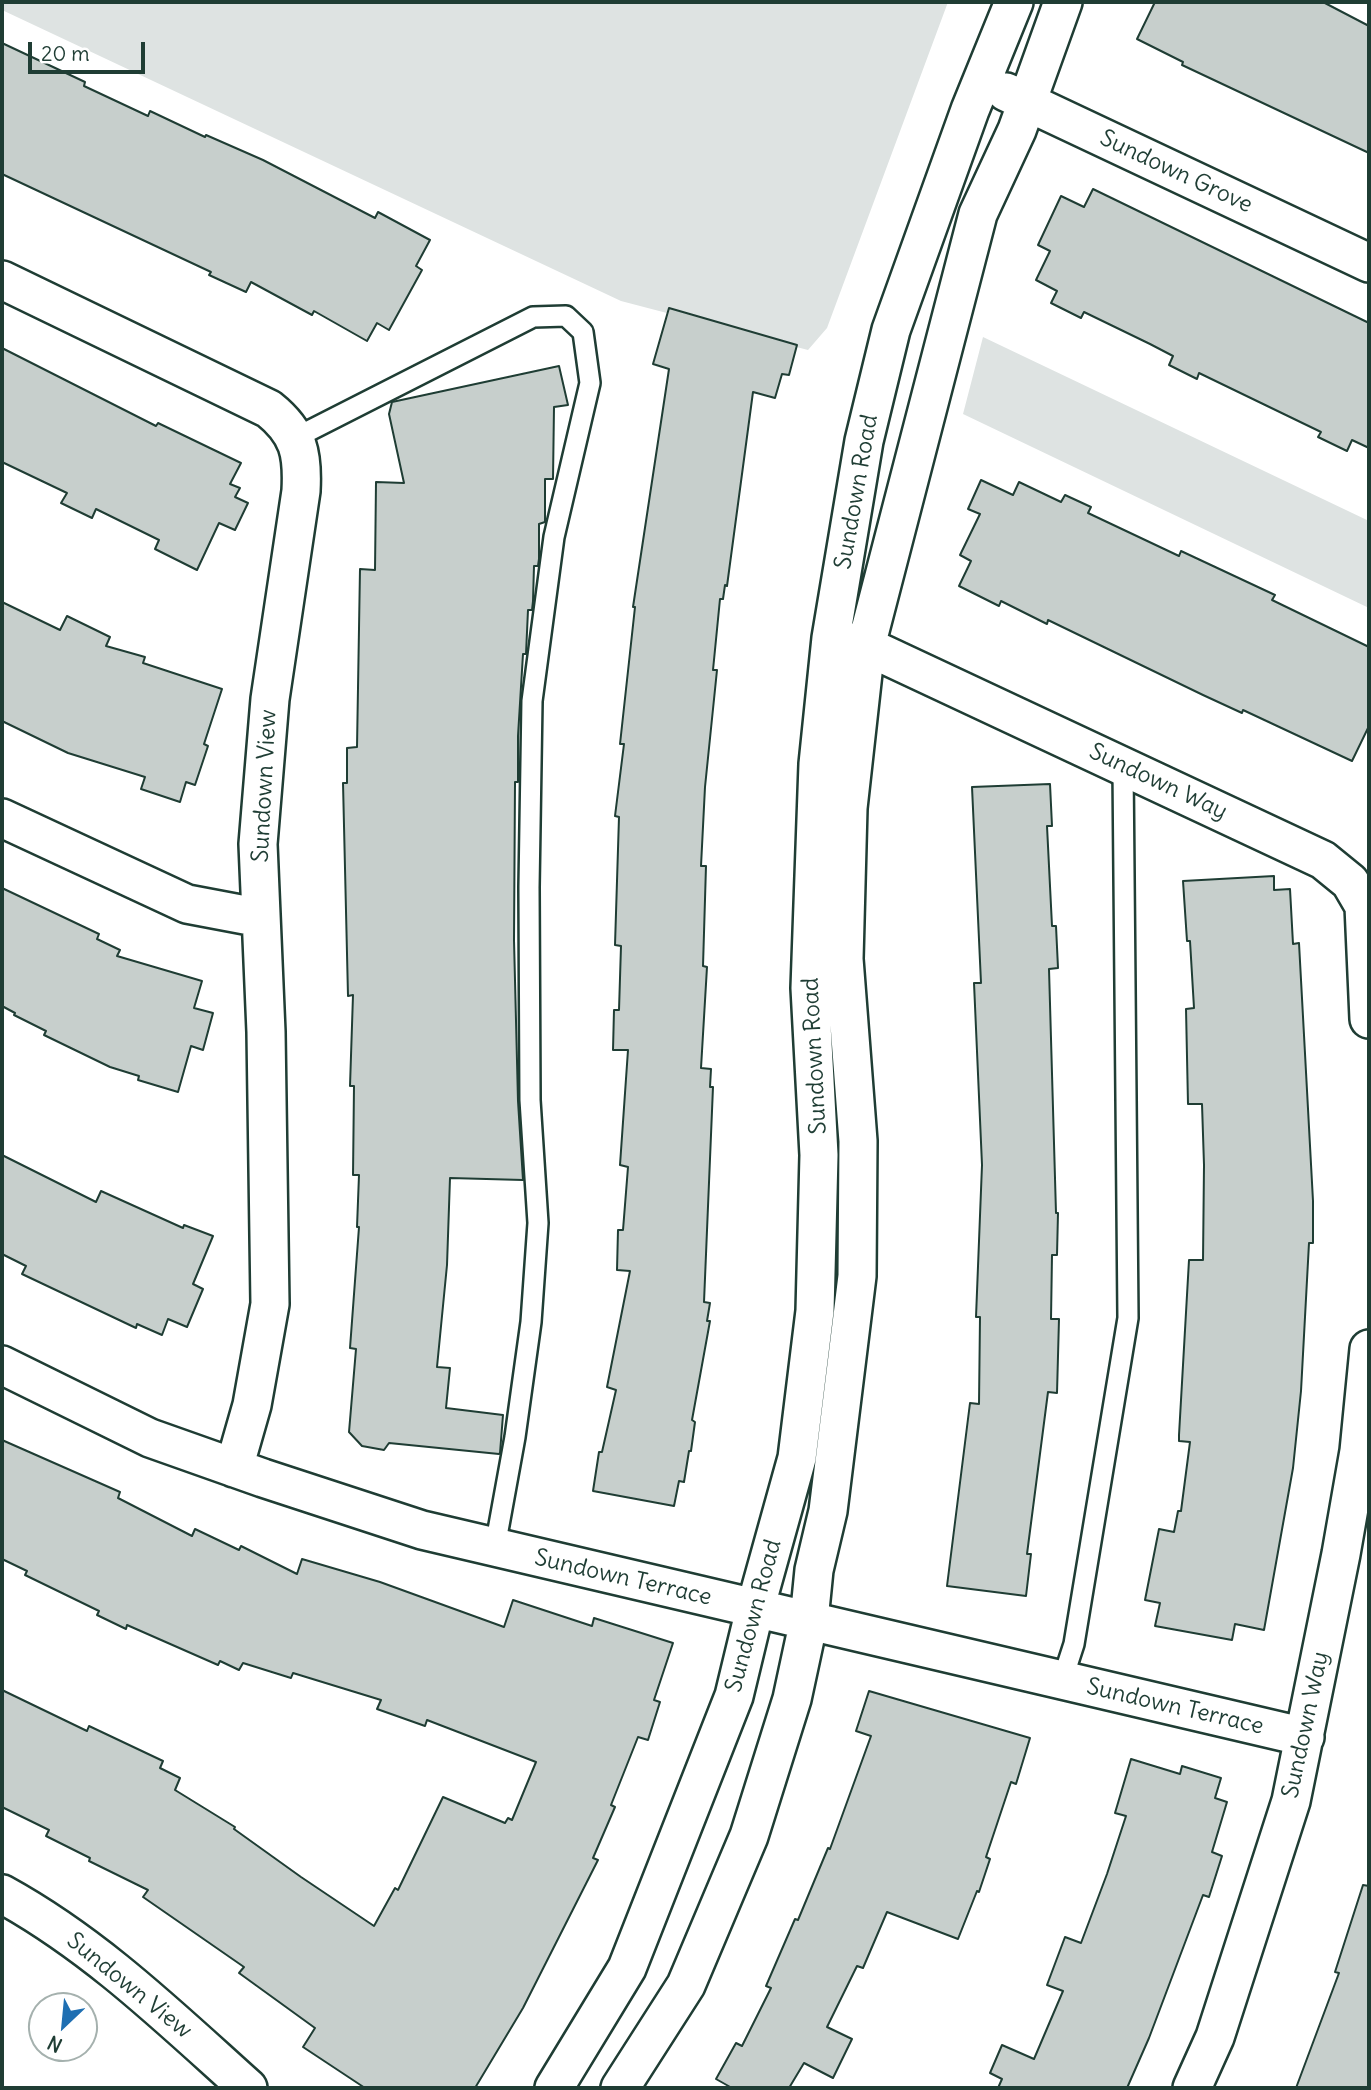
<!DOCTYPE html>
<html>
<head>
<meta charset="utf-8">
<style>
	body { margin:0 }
	#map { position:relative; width:1371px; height:2090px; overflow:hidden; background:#fff; font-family:Delius,sans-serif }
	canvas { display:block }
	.frame { position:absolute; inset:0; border:4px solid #1f3d34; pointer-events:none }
	.north { position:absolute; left:28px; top:1992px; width:70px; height:70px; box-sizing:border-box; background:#fff; border:2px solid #a5b1ae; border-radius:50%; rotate:206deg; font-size:19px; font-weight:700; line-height:28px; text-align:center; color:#1f3d34 }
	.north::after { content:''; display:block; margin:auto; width:24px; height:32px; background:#1f6fb2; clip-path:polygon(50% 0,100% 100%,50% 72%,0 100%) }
	.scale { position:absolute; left:28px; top:42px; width:117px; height:32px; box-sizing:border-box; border:4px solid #1f3d34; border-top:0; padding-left:9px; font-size:21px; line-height:24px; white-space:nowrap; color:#1f3d34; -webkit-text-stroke:5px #fff; paint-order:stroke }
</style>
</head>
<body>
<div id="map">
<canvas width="1371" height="2090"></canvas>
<div class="frame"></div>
<div class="north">N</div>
<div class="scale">20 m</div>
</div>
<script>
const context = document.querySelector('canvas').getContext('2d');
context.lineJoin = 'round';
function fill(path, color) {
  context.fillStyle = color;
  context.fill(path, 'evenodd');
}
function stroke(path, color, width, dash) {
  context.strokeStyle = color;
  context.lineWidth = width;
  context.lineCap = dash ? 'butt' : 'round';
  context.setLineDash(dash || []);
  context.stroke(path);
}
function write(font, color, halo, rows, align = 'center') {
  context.font = font + ' Delius,sans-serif';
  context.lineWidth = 5;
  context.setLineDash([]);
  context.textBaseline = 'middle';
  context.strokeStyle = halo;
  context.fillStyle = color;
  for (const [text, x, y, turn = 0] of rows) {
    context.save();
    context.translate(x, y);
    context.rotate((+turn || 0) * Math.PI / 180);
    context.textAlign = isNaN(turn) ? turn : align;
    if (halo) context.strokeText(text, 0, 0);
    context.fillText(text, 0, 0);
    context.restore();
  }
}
const green = new Path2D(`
	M 2,2 L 948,2 L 827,328 L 808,350 L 621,301 L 2,10 Z
	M 983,337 L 1369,521 L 1369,608 L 963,414 Z`);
const building = new Path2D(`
	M 1155,2 L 1323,2 L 1369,26 L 1369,153 L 1182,65 L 1183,62 L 1137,39 Z
	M 2,43 L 85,82 L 84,86 L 148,116 L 150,111 L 205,137 L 206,135 L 263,160 L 375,218 L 378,212 L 430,240 L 416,266 L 422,270 L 389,330 L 377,323 L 367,341 L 314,311 L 312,315 L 251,282 L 246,292 L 209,275 L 211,272 L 2,174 Z
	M 1093,189 L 1369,323 L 1369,448 L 1352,440 L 1347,451 L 1318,437 L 1321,432 L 1199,373 L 1197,379 L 1169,365 L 1173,356 L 1150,344 L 1084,312 L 1081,318 L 1051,303 L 1057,291 L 1036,280 L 1050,251 L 1038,245 L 1061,196 L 1084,207 Z
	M 669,308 L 797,345 L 789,375 L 782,374 L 775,398 L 753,392 L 727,586 L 725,585 L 723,599 L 720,599 L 713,670 L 717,670 L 705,787 L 701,866 L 706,866 L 703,966 L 707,967 L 701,1068 L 711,1069 L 710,1087 L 713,1087 L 704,1302 L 710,1303 L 707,1321 L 710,1321 L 692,1420 L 695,1422 L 691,1451 L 689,1451 L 684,1482 L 679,1481 L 674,1506 L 593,1491 L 599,1452 L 602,1452 L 616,1390 L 607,1387 L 630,1271 L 617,1270 L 618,1230 L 623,1230 L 628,1167 L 620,1165 L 628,1050 L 613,1050 L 614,1010 L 619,1010 L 621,946 L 615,945 L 619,817 L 615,816 L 624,744 L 620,744 L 635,607 L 633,607 L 669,369 L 653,364 Z
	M 2,348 L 156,426 L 158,423 L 241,463 L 230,484 L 240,488 L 235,497 L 248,503 L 235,530 L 219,523 L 197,570 L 155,549 L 159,540 L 96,509 L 92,518 L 61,503 L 67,493 L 2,462 Z
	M 559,366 L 568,405 L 554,407 L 553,479 L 545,479 L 545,522 L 539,524 L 539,559 L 538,566 L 534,566 L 533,601 L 532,610 L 528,610 L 526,654 L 523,654 L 518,736 L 518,782 L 515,782 L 514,940 L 518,1101 L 523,1180 L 450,1178 L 447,1265 L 437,1367 L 450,1368 L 446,1408 L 503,1415 L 500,1453 L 499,1454 L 389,1443 L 384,1450 L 362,1446 L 349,1432 L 356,1349 L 350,1348 L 359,1227 L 357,1227 L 359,1175 L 353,1175 L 354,1086 L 350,1086 L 353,995 L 348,996 L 343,783 L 347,783 L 347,748 L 357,747 L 360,569 L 375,570 L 376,482 L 404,483 L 389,414 L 392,402 Z
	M 981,480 L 1013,495 L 1019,482 L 1061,502 L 1065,495 L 1091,507 L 1088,513 L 1179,556 L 1181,551 L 1275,595 L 1272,600 L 1369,647 L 1369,726 L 1352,761 L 1243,710 L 1242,713 L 1203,695 L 1048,620 L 1047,624 L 1001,601 L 999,606 L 959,586 L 971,561 L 960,555 L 980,514 L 968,509 Z
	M 2,602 L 60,630 L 67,616 L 110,637 L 106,646 L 145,657 L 143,663 L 222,689 L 204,744 L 208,746 L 195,785 L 186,782 L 180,802 L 141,789 L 145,777 L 68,753 L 2,721 Z
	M 1050,784 L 1052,826 L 1047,826 L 1052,926 L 1056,926 L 1058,968 L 1049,969 L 1056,1213 L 1058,1213 L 1057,1255 L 1052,1255 L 1051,1319 L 1059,1319 L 1057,1393 L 1048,1392 L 1027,1554 L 1031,1554 L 1026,1596 L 947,1586 L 970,1403 L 979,1404 L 980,1317 L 976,1317 L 982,1165 L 974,983 L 981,983 L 972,787 Z
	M 1274,876 L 1274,890 L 1290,889 L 1293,944 L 1299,943 L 1313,1201 L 1313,1243 L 1309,1243 L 1301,1391 L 1293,1468 L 1264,1630 L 1235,1624 L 1232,1640 L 1155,1626 L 1160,1603 L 1145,1600 L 1159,1529 L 1174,1532 L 1178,1511 L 1181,1511 L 1190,1442 L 1179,1441 L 1179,1435 L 1189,1260 L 1203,1260 L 1204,1165 L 1202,1104 L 1188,1104 L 1186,1009 L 1194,1008 L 1190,941 L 1187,941 L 1183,881 Z
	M 2,888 L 99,934 L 97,939 L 120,950 L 117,956 L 202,981 L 194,1008 L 213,1013 L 203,1050 L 191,1046 L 178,1092 L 138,1080 L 139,1076 L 110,1067 L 44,1035 L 46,1031 L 14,1015 L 15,1013 L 2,1006 Z
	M 2,1155 L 96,1202 L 101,1191 L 183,1228 L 184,1225 L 213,1236 L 193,1284 L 203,1289 L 187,1327 L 168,1319 L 162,1335 L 137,1324 L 136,1328 L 22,1274 L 26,1266 L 2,1254 Z
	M 2,1440 L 120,1492 L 118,1498 L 192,1536 L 195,1529 L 239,1550 L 241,1546 L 297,1574 L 302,1559 L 380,1582 L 504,1627 L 513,1600 L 592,1626 L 594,1618 L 673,1643 L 654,1700 L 660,1702 L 648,1740 L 638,1737 L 611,1805 L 615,1807 L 593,1858 L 598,1860 L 523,2008 L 475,2088 L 365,2088 L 303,2047 L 315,2028 L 239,1973 L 244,1967 L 143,1897 L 148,1890 L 89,1861 L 90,1858 L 46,1836 L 49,1830 L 2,1807 L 2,1690 L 87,1731 L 89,1726 L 163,1761 L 160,1768 L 180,1778 L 175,1790 L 235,1827 L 234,1829 L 301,1877 L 374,1926 L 395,1888 L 398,1890 L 443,1797 L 505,1823 L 508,1818 L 512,1820 L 536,1762 L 427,1720 L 425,1726 L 377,1709 L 381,1700 L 293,1673 L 291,1678 L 243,1663 L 239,1670 L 220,1661 L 218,1665 L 127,1625 L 126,1629 L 97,1615 L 99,1611 L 25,1575 L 27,1571 L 2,1559 Z
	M 869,1691 L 1030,1738 L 1016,1784 L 1011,1782 L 986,1857 L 990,1859 L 979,1892 L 977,1891 L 958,1939 L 887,1912 L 863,1968 L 857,1966 L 827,2027 L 852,2039 L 833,2078 L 804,2063 L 789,2088 L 732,2088 L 716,2079 L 736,2043 L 742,2046 L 771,1988 L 766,1986 L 795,1919 L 798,1920 L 828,1848 L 830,1849 L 871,1736 L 856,1731 Z
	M 1131,1759 L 1180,1774 L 1182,1766 L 1221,1778 L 1215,1798 L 1227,1802 L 1212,1852 L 1222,1856 L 1209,1897 L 1203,1895 L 1149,2038 L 1127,2088 L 998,2088 L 1002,2079 L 990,2073 L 1002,2045 L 1034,2059 L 1063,1991 L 1047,1985 L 1065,1937 L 1081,1943 L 1107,1874 L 1126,1816 L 1115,1813 Z
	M 1363,1885 L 1369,1886 L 1369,2088 L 1296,2088 L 1339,1973 L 1335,1972 Z`);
const lane = new Path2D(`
	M 295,438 L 533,317 L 566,316 L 583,332 L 590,383 L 554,537 L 532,701 L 529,887 L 530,1100 L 538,1223 L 531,1322 L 515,1437 L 495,1547
	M 1062,1681 L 1074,1644 L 1128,1318 L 1123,766`);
const street = new Path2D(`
	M 1006,92 L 1369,263
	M 2,280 L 269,409 C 299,433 303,454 301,491 L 270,699 L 258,844 L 266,1032 L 270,1304 L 252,1405 L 234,1468
	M 845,641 L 866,646 L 1323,860 L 1350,882 L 1364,906 L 1369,1019
	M 2,818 L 187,904 L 261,918
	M 2,1365 L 150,1438 L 263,1478 L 422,1530 L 1305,1737
	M 2,1894 C 95,1945 170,2018 248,2088
	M 554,2088 L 627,1968 L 734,1696 L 755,1609 L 797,1458 L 815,1311 L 819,1155 L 810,988 L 818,764 L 831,638 L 864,441 L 891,330 L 970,110 L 1014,2
	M 620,2088 L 686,1985 L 749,1836 L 792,1699 L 809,1620 L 814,1570 L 828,1511 L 857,1276 L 858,1141 L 844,959 L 848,808 L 866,646 L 978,214 L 1017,130 L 1063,2
	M 1192,2088 L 1215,2037 L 1291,1801 L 1341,1554 L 1359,1451 L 1369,1349`);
const streetNames = [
	["Sundown Grove",1176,172,25],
	["Sundown Road",857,492,-80],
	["Sundown Way",1158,782,25],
	["Sundown View",265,786,-87],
	["Sundown Road",815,1056,-93],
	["Sundown Terrace",623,1578,13],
	["Sundown Road",754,1616,-75],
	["Sundown Terrace",1175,1707,13],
	["Sundown Way",1306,1725,-78],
	["Sundown View",129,1986,39]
];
fill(green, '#dee3e2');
fill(building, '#c7cfcc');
stroke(building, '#1f3d34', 2);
stroke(lane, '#1f3d34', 24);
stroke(street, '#1f3d34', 42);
stroke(lane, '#fff', 19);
stroke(street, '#fff', 37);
write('23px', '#1f3d34', '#fff', streetNames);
</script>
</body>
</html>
